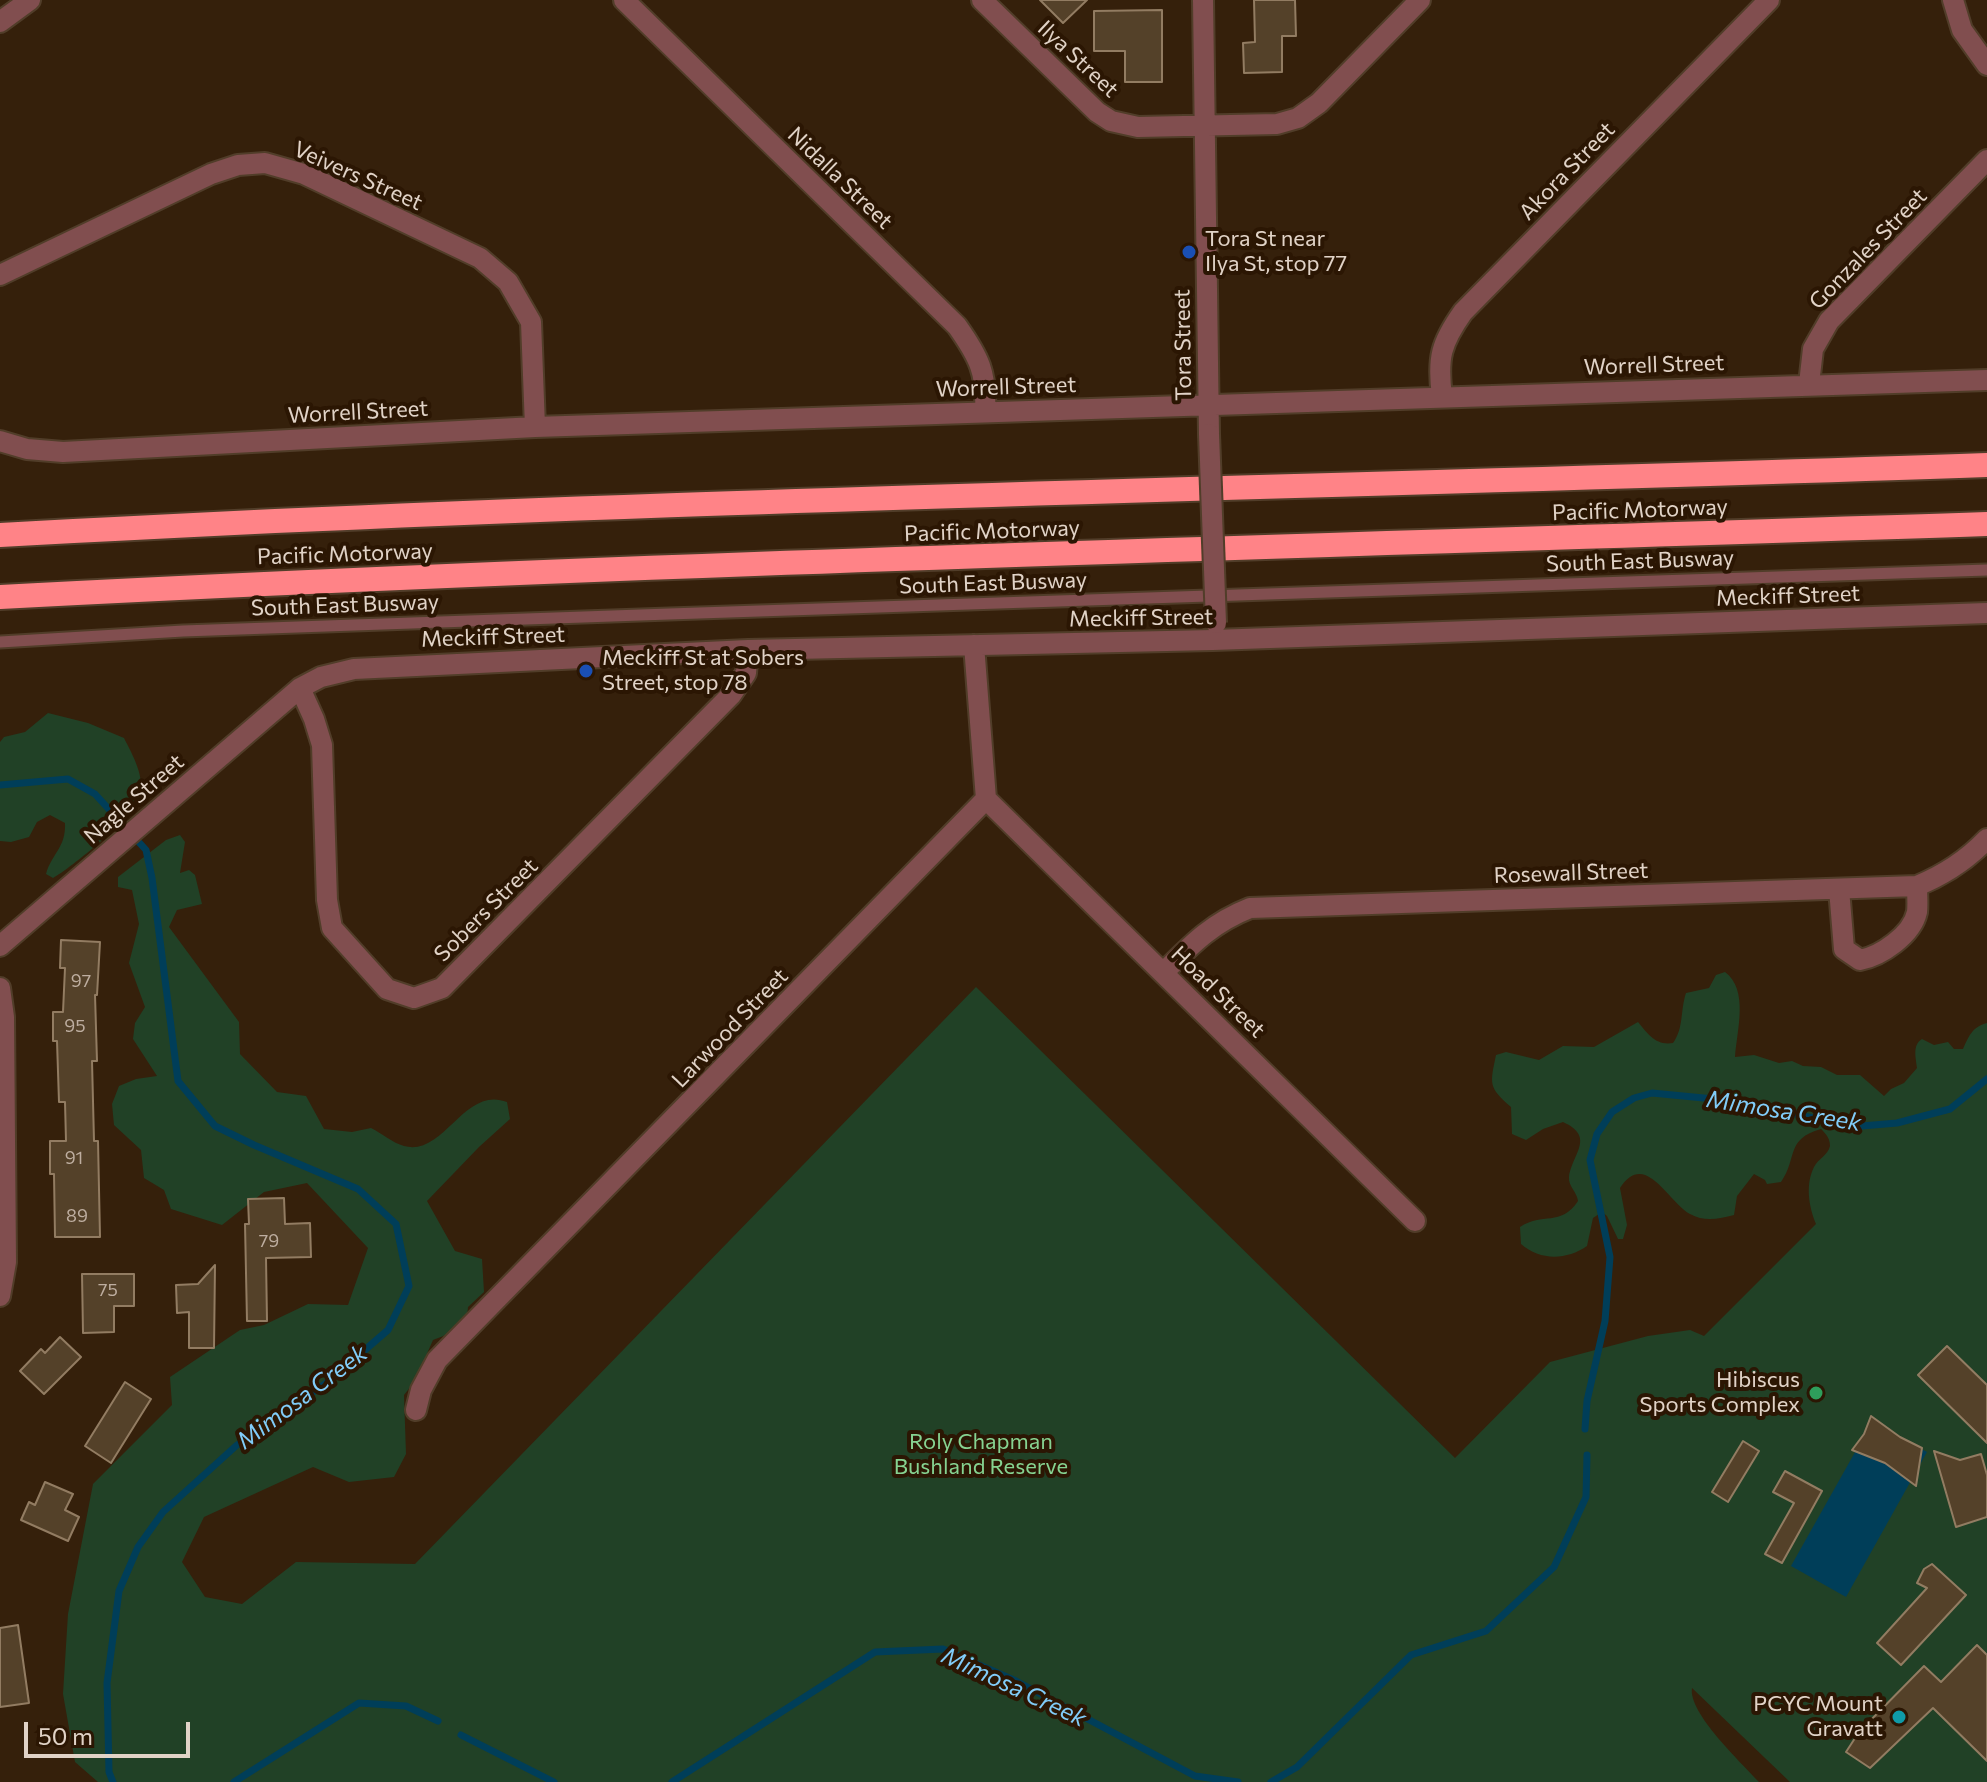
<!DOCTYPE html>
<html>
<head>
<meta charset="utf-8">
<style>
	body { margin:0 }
	#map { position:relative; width:1987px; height:1782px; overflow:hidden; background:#35200b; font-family:Commissioner,sans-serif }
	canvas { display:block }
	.scale { position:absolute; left:24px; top:1722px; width:166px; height:36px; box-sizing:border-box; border:4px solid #e1d3c7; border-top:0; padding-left:10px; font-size:24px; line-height:28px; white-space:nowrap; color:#e1d3c7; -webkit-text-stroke:6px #2b1603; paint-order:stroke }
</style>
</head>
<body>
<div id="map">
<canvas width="1987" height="1782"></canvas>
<div class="scale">50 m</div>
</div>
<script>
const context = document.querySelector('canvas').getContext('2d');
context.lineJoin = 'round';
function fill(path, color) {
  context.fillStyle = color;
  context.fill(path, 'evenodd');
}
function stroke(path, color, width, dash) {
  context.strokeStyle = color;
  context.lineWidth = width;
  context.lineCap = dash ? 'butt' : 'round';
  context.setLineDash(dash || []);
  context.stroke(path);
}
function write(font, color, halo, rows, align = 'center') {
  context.font = font + ' Commissioner,sans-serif';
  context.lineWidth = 8;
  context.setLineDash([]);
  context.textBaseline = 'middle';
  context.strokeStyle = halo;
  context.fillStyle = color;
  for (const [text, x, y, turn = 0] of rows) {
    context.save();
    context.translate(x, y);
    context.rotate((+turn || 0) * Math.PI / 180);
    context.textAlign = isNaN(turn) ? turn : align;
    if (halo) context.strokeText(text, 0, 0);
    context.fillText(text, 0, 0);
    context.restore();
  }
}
const green = new Path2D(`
	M 48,713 L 88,723 L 124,738 C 133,756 145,776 140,797 C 137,814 70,869 53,878 L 46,874 C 52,853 66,848 65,823 L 50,815 L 37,822 L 29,837 L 11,842 L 0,841 L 0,742 L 4,737 L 25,732 Z
	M 180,835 L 185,842 L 180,873 L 189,870 L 195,875 L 202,904 L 177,910 L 169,927 L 239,1022 L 240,1054 L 277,1092 L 306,1096 L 324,1129 L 352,1132 L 371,1128 C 381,1133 393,1143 404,1146 C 444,1157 464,1085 507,1102 L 510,1119 L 479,1147 L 427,1201 L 455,1251 L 482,1259 L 484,1292 L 468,1307 C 467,1328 451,1333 433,1340 L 415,1381 L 404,1395 L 406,1454 L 394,1477 L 349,1482 L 313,1467 L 204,1517 L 182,1562 L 205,1597 L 242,1604 L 296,1562 L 415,1564 L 976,987 L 1455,1458 L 1550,1362 L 1648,1336 L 1690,1330 L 1704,1336 L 1816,1224 C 1809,1207 1805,1185 1814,1167 C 1818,1159 1828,1155 1830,1146 C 1830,1138 1826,1134 1821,1129 C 1785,1139 1798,1158 1781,1182 L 1767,1184 L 1765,1180 L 1754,1174 L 1737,1196 L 1734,1215 C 1719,1219 1704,1222 1690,1214 C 1668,1202 1645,1149 1620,1188 L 1627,1225 L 1623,1239 L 1618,1239 L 1607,1216 L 1602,1212 L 1593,1218 L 1587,1246 C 1567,1260 1540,1261 1521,1244 L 1520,1227 C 1542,1212 1561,1227 1578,1201 C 1577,1192 1568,1186 1569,1177 C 1572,1154 1596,1137 1563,1122 L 1543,1129 L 1526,1140 L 1512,1134 L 1511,1107 C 1488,1087 1490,1084 1496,1055 L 1506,1052 L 1539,1060 L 1563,1046 L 1594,1047 L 1638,1022 C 1648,1034 1656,1046 1673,1043 C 1684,1028 1680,1011 1686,993 L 1709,988 L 1716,975 L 1725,972 C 1749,990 1737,1030 1735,1057 L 1754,1055 L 1779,1063 L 1792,1061 L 1803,1066 L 1821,1067 L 1837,1075 L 1860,1075 L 1884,1096 L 1891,1089 L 1904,1083 L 1917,1068 C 1916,1058 1912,1045 1922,1039 L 1934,1045 L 1948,1042 L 1954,1049 L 1963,1049 C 1969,1036 1972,1027 1987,1023 L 1987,1782 L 1790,1782 L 1692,1688 C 1688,1713 1741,1762 1759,1782 L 98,1782 L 75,1762 L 63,1694 L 68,1614 L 93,1484 L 172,1405 L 170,1377 L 240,1330 L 264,1325 L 308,1304 L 348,1305 L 368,1248 L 307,1183 L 264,1192 L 222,1225 L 171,1209 L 164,1190 L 144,1178 L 141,1150 L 114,1125 L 112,1104 L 119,1086 L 136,1079 L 157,1076 L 133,1039 L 135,1023 L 145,1007 L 129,963 L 139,924 L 132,890 L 118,887 L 118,877 L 166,840 Z`);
const water = new Path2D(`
	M 1872,1422 L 1927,1452 L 1846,1597 L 1791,1566 Z`);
const stream = new Path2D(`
	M 0,785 L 68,779 L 95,794 L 146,850 L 152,878 L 178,1081 L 215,1126 L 254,1145 L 358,1189 L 396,1224 L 409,1286 L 388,1330 L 329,1381 L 237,1445 L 163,1512 L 138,1547 L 119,1591 L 107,1683 L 109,1772 L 113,1782
	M 1585,1429 L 1587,1401 L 1605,1321 L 1610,1257 L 1590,1160 L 1597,1134 L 1612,1112 L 1634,1098 L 1652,1093 L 1745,1102 L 1850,1127 L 1897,1123 L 1950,1109 L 1987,1079
	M 461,1735 L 554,1782
	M 234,1782 L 359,1703 L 406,1706 L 438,1721
	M 672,1782 L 875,1652 L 943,1649 L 1016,1681 L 1195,1776 L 1238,1782
	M 1271,1782 L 1297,1767 L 1411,1655 L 1486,1631 L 1554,1567 L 1586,1497 L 1587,1455`);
const building = new Path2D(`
	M 1040,0 L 1087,0 L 1063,23 Z
	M 1254,0 L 1295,0 L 1296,36 L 1282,36 L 1282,72 L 1244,73 L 1243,43 L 1255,42 Z
	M 1162,10 L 1162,82 L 1125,82 L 1125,51 L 1094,51 L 1094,11 Z
	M 61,940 L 100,942 L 97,995 L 95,995 L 97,1061 L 92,1061 L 94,1141 L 98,1141 L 100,1237 L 55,1237 L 54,1174 L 50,1174 L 50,1141 L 66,1141 L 65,1102 L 59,1102 L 57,1041 L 53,1041 L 53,1012 L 63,1012 L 65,968 L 60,968 Z
	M 284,1198 L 285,1224 L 310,1223 L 311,1257 L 266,1258 L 267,1321 L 247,1321 L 245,1224 L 249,1224 L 248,1199 Z
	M 215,1265 L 214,1348 L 189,1348 L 189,1312 L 177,1313 L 176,1285 L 198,1284 Z
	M 82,1274 L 134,1274 L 134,1306 L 114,1306 L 114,1332 L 83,1333 Z
	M 60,1337 L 81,1357 L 44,1394 L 20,1371 L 41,1349 L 45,1353 Z
	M 1947,1346 L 1987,1385 L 1987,1443 L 1918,1375 Z
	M 125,1382 L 151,1399 L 111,1463 L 85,1446 Z
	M 1871,1416 L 1900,1437 L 1922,1448 L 1916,1486 L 1885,1463 L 1852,1450 L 1864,1434 Z
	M 1743,1441 L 1759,1451 L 1728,1502 L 1712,1492 Z
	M 1934,1451 L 1960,1460 L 1981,1454 L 1987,1475 L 1987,1517 L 1956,1527 Z
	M 1785,1471 L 1822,1491 L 1782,1563 L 1765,1554 L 1794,1503 L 1773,1492 Z
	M 45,1482 L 73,1494 L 65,1510 L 79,1517 L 68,1541 L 21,1520 L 29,1502 L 35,1505 Z
	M 1932,1564 L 1966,1595 L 1901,1665 L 1877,1643 L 1927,1588 L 1917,1583 L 1924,1569 Z
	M 18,1625 L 29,1703 L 0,1707 L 0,1628 Z
	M 1977,1645 L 1987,1655 L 1987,1761 L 1933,1708 L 1870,1768 L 1846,1752 L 1859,1732 L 1924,1666 L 1941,1682 Z`);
const lane = new Path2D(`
	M 0,642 L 183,631 L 669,614 L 1987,570`);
const street = new Path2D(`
	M 624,0 L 957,326 C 979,357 987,373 985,411
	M 982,0 L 1097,112 L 1111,121 L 1138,127 L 1277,124 L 1298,118 L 1319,103 L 1420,0
	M 1203,0 L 1209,434
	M 1953,0 L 1962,30 L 1987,65
	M 0,22 L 30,0
	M 0,275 L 211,174 L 238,165 L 265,163 L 304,174 L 480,258 L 508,282 L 531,322 L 535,427
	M 1809,384 L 1813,349 L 1829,321 L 1987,160
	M 1442,396 C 1437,358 1441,343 1463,312 L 1769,0
	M 0,441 L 27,449 L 63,452 L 535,427 L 1987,380
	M 300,688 L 314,719 L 322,745 L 327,900 L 332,928 L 387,989 L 414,998 L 442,988 L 731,695 L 746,673 L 748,650
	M 986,799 L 1415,1221
	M 1839,889 L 1844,949 L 1860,960 C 1881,956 1912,935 1917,912 C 1918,904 1917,894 1917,886
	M 0,946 L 300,688 L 321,677 L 354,669 L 748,650 L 1213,640 L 1987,613
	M 1164,972 C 1192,944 1212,923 1250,908 L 1917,886 C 1944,875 1966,861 1987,839
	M 0,988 L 4,1017 L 6,1262 L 0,1296
	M 416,1410 L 421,1390 L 437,1360 L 986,799 L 974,645`);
const highway = new Path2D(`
	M 0,535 C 662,498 1325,488 1987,465
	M 0,597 C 662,562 1325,546 1987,524`);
const streetBridge = new Path2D(`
	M 1209,434 L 1216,623`);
const markers = [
	[1189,252,8,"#1a4fb4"],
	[586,671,8,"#1a4fb4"],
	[1816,1393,8,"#2e9e5b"],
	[1899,1717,8,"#0f9aa8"]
];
const numberNames = [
	["97",81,981],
	["95",75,1026],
	["91",74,1158],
	["89",77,1216],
	["79",269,1241],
	["75",108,1290]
];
const streetNames = [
	["Ilya Street",1078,59,43],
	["Akora Street",1567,171,-46],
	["Veivers Street",358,176,24],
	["Nidalla Street",840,178,44],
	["Gonzales Street",1868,249,-46],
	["Tora Street",1183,345,-91],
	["Worrell Street",1654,365,-2],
	["Worrell Street",1006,387,-2],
	["Worrell Street",358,412,-3],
	["Pacific Motorway",1640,510,-2],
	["Pacific Motorway",992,531,-2],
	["Pacific Motorway",345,554,-2],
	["South East Busway",1640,561,-2],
	["South East Busway",993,583,-2],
	["Meckiff Street",1788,596,-2],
	["South East Busway",345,605,-2],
	["Meckiff Street",1141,618,-1],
	["Meckiff Street",493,637,-2],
	["Nagle Street",134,799,-41],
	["Rosewall Street",1571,873,-2],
	["Sobers Street",486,910,-45],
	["Hoad Street",1218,992,44],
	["Larwood Street",730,1028,-46]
];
const poiNames = [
	["Tora St near",1205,239],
	["Ilya St, stop 77",1205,264],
	["Meckiff St at Sobers",602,658],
	["Street, stop 78",602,683],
	["Hibiscus",1800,1380,"right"],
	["Sports Complex",1800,1405,"right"],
	["PCYC Mount",1883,1704,"right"],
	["Gravatt",1883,1729,"right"]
];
const parkNames = [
	["Roly Chapman",981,1442],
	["Bushland Reserve",981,1467]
];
const waterNames = [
	["Mimosa Creek",1784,1111,9],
	["Mimosa Creek",302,1397,-37],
	["Mimosa Creek",1014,1687,25]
];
fill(green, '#214126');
fill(water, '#003e59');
stroke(stream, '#003e59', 7);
fill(building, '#544129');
stroke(building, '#927c62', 2);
stroke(lane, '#513d29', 15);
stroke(street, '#513d29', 24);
stroke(highway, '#513d29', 28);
stroke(lane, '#814e4f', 11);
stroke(street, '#814e4f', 20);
stroke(highway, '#ff8387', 24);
stroke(streetBridge, '#513d29', 24, []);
stroke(streetBridge, '#814e4f', 20);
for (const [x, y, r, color] of markers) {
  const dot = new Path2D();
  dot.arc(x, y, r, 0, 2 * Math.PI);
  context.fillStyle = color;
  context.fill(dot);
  stroke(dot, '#2b1603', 3);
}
write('18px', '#beaea0', null, numberNames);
write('22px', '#e1d3c7', '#2b1603', streetNames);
write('22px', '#e1d3c7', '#2b1603', poiNames, 'left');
write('22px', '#86d391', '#2b1603', parkNames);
write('italic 24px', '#81ccf8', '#2b1603', waterNames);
</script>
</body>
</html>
